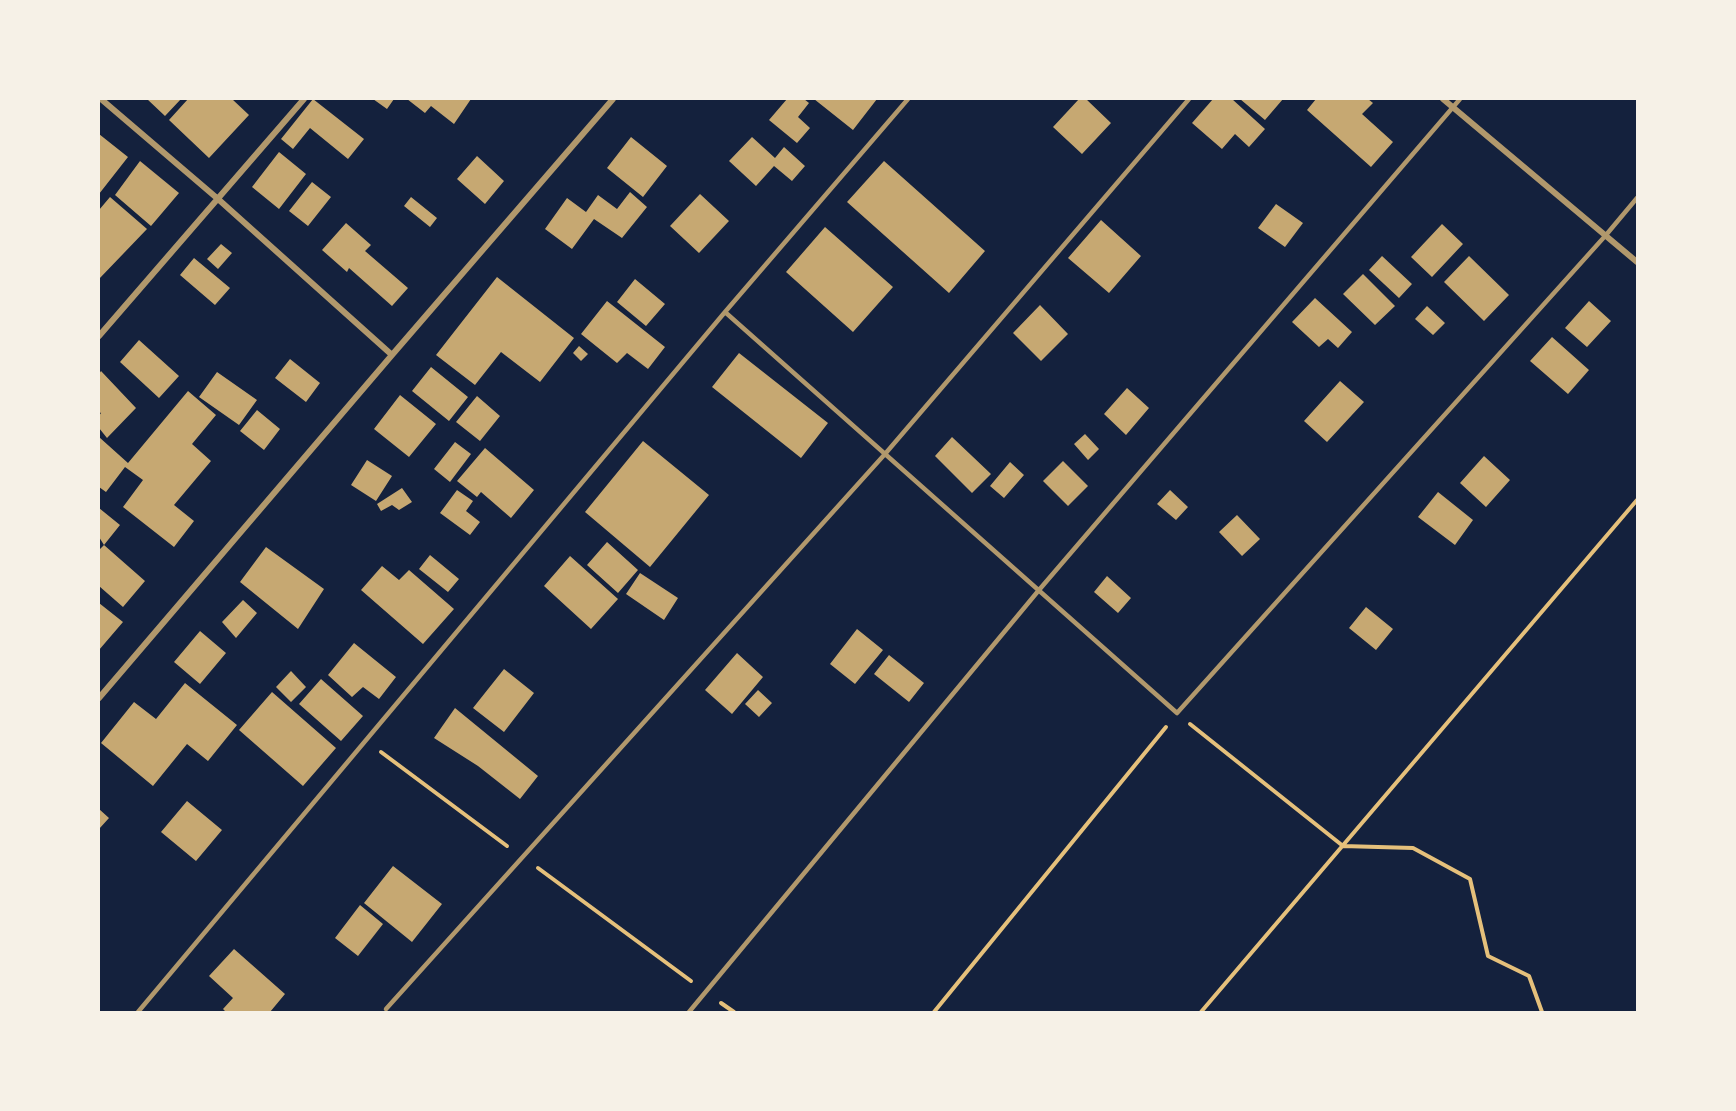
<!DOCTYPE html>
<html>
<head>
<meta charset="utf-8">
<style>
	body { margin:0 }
	#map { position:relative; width:1736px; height:1111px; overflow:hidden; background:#14213d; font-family:"IBM Plex Sans",sans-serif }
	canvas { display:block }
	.frame { position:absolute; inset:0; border:100px solid #f6f1e7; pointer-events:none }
</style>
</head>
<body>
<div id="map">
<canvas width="1736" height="1111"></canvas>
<div class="frame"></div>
</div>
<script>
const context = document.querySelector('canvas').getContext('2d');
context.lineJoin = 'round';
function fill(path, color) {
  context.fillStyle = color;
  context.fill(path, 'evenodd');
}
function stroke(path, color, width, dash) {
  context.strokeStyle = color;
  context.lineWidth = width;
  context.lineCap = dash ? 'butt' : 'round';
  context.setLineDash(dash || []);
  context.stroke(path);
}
const building = new Path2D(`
	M 147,99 L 181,99 L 165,116 Z
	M 188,99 L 232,99 L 249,115 L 209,158 L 169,120 Z
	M 313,99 L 364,139 L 348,159 L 310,128 L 293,149 L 281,139 Z
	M 373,99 L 394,99 L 387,109 Z
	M 407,99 L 471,99 L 454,124 L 431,106 L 425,113 Z
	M 787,99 L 804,99 L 809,103 L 798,117 L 810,128 L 797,143 L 769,120 Z
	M 814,99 L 877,99 L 853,130 Z
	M 1079,99 L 1086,99 L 1111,123 L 1082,154 L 1053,127 Z
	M 1213,99 L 1232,99 L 1265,129 L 1249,147 L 1235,134 L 1222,149 L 1192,123 Z
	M 1240,99 L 1283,99 L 1265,120 Z
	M 1316,99 L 1368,99 L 1373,103 L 1362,114 L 1393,142 L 1371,167 L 1307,110 Z
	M 99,134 L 128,157 L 99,194 Z
	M 631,137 L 667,166 L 643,197 L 607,168 Z
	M 752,137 L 775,158 L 784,147 L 805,166 L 792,181 L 774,166 L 756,186 L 729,161 Z
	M 279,152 L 306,174 L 279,209 L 252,187 Z
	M 477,156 L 504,181 L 485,204 L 457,179 Z
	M 140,161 L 179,193 L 151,226 L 115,195 Z
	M 884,161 L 985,251 L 949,293 L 847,202 Z
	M 312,182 L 331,197 L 308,226 L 289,211 Z
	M 630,192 L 647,207 L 622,238 L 594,219 L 572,249 L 545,229 L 567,198 L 586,212 L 598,195 L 617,209 Z
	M 700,194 L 729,221 L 699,253 L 670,226 Z
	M 110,197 L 147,229 L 99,279 L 99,210 Z
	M 411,197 L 437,218 L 430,227 L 404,206 Z
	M 1276,204 L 1303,223 L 1285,247 L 1258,228 Z
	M 1101,220 L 1141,256 L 1109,293 L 1068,258 Z
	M 346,223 L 371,245 L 365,251 L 408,288 L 392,306 L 349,268 L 347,272 L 322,250 Z
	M 1442,224 L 1463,244 L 1432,277 L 1411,257 Z
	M 825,227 L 893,287 L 853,332 L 786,272 Z
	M 221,244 L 232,253 L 218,269 L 207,259 Z
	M 1382,256 L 1412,284 L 1399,298 L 1369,270 Z
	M 1469,256 L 1509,295 L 1484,321 L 1444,282 Z
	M 194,258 L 230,288 L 215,305 L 180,275 Z
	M 1363,274 L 1395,306 L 1375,325 L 1343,294 Z
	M 497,277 L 574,338 L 540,382 L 501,352 L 475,385 L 436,355 Z
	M 635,279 L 665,304 L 646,326 L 617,302 Z
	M 1315,298 L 1352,332 L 1338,348 L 1328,339 L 1319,347 L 1292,322 Z
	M 607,301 L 665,347 L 648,369 L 627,353 L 617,363 L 581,334 Z
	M 1589,301 L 1611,321 L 1587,347 L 1565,328 Z
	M 1040,305 L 1068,334 L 1041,361 L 1013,333 Z
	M 1427,306 L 1445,323 L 1433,335 L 1415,319 Z
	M 1552,337 L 1589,370 L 1568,394 L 1530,361 Z
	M 139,340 L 179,376 L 159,398 L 120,362 Z
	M 579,346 L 588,354 L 581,361 L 573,353 Z
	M 739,353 L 828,423 L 801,458 L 712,387 Z
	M 290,359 L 320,383 L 306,402 L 275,378 Z
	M 431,367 L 468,397 L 449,421 L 412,391 Z
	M 101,371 L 136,408 L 107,438 L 99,428 L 99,416 L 101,413 L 99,412 L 99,374 Z
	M 217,372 L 257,400 L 239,425 L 199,397 Z
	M 1340,381 L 1364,402 L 1327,442 L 1304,421 Z
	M 1127,388 L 1149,408 L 1126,435 L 1104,414 Z
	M 188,391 L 216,415 L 192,444 L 211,461 L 174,505 L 194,521 L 174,547 L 123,507 L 143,480 L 125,467 L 106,492 L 99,487 L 99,437 L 128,463 Z
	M 400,395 L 436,424 L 409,457 L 374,429 Z
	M 477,396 L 500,416 L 480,441 L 456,422 Z
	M 257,410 L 280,429 L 264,450 L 240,431 Z
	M 1085,434 L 1099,449 L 1088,460 L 1074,444 Z
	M 952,437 L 991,474 L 972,493 L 935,456 Z
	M 643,441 L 709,495 L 650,567 L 585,512 Z
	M 455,442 L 471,454 L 450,482 L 434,469 Z
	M 485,448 L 534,490 L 511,518 L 481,492 L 477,497 L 457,481 Z
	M 1484,456 L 1510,480 L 1486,507 L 1460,483 Z
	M 367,460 L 392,476 L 376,501 L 351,485 Z
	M 1063,461 L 1088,486 L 1068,506 L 1043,481 Z
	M 1010,462 L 1024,475 L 1004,498 L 990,486 Z
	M 402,488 L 412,502 L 399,510 L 392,505 L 381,511 L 377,504 Z
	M 457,490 L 473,501 L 466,511 L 480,522 L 470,535 L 440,513 Z
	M 1170,490 L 1188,507 L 1176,520 L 1157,504 Z
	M 1438,492 L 1473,520 L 1455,545 L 1418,517 Z
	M 99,508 L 120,525 L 104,545 L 99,537 Z
	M 1237,515 L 1260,539 L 1242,556 L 1219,532 Z
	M 607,542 L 638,570 L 618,593 L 587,565 Z
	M 104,545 L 145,581 L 123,607 L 99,586 L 99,550 Z
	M 266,547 L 324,589 L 298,629 L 240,582 Z
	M 430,555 L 459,579 L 448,592 L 419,569 Z
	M 570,556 L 618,599 L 591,629 L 544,586 Z
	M 382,566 L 399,580 L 409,570 L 454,609 L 423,644 L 361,590 Z
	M 640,573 L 678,598 L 664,620 L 626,594 Z
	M 1107,576 L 1131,598 L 1118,613 L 1094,592 Z
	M 243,600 L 257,613 L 236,638 L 222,622 Z
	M 99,603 L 123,622 L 99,650 Z
	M 1366,607 L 1393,629 L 1376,650 L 1349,628 Z
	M 857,629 L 883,650 L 855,684 L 830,664 Z
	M 200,631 L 226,653 L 200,684 L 174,662 Z
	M 354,643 L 396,677 L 379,699 L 363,687 L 352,697 L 328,675 Z
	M 737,653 L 763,677 L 732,714 L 705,690 Z
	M 889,655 L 924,683 L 909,702 L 874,674 Z
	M 504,669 L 534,693 L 504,732 L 473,708 Z
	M 291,671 L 306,687 L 291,702 L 276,687 Z
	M 321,679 L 363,716 L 341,741 L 299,704 Z
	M 185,683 L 237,725 L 208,761 L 187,744 L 153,786 L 101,743 L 134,702 L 156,719 Z
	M 758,690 L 772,703 L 759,717 L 745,704 Z
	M 272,692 L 336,748 L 303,786 L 239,730 Z
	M 455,708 L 538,776 L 520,799 L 478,766 L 434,738 Z
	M 187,801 L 222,830 L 196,861 L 161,832 Z
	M 99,809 L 109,818 L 99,829 Z
	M 393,866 L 442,904 L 412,942 L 364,903 Z
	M 360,905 L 383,924 L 358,956 L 335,938 Z
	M 234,949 L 285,994 L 270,1012 L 226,1012 L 223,1009 L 233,998 L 209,976 Z`);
const path = new Path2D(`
	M 1190,724 L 1343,846 L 1413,848 L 1470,879 L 1488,956 L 1529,976 L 1542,1012
	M 381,752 L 507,846
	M 538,868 L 691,981
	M 721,1003 L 734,1012
	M 934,1012 L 1166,727
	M 1201,1012 L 1637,500`);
const service = new Path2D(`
	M 725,312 L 1177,713 L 1606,235 L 1637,198
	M 386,1009 L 885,454 L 1189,99
	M 138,1012 L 725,312 L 908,99
	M 689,1012 L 1039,590 L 1460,99`);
const minor = new Path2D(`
	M 101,99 L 218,199 L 392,355
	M 1443,99 L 1637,262
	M 99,336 L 304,99
	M 99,698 L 392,355 L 613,99`);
fill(building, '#c6a872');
stroke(path, '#e5c07b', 4);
stroke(service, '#b1986c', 4.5);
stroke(minor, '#b1986c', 6);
</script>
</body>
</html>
